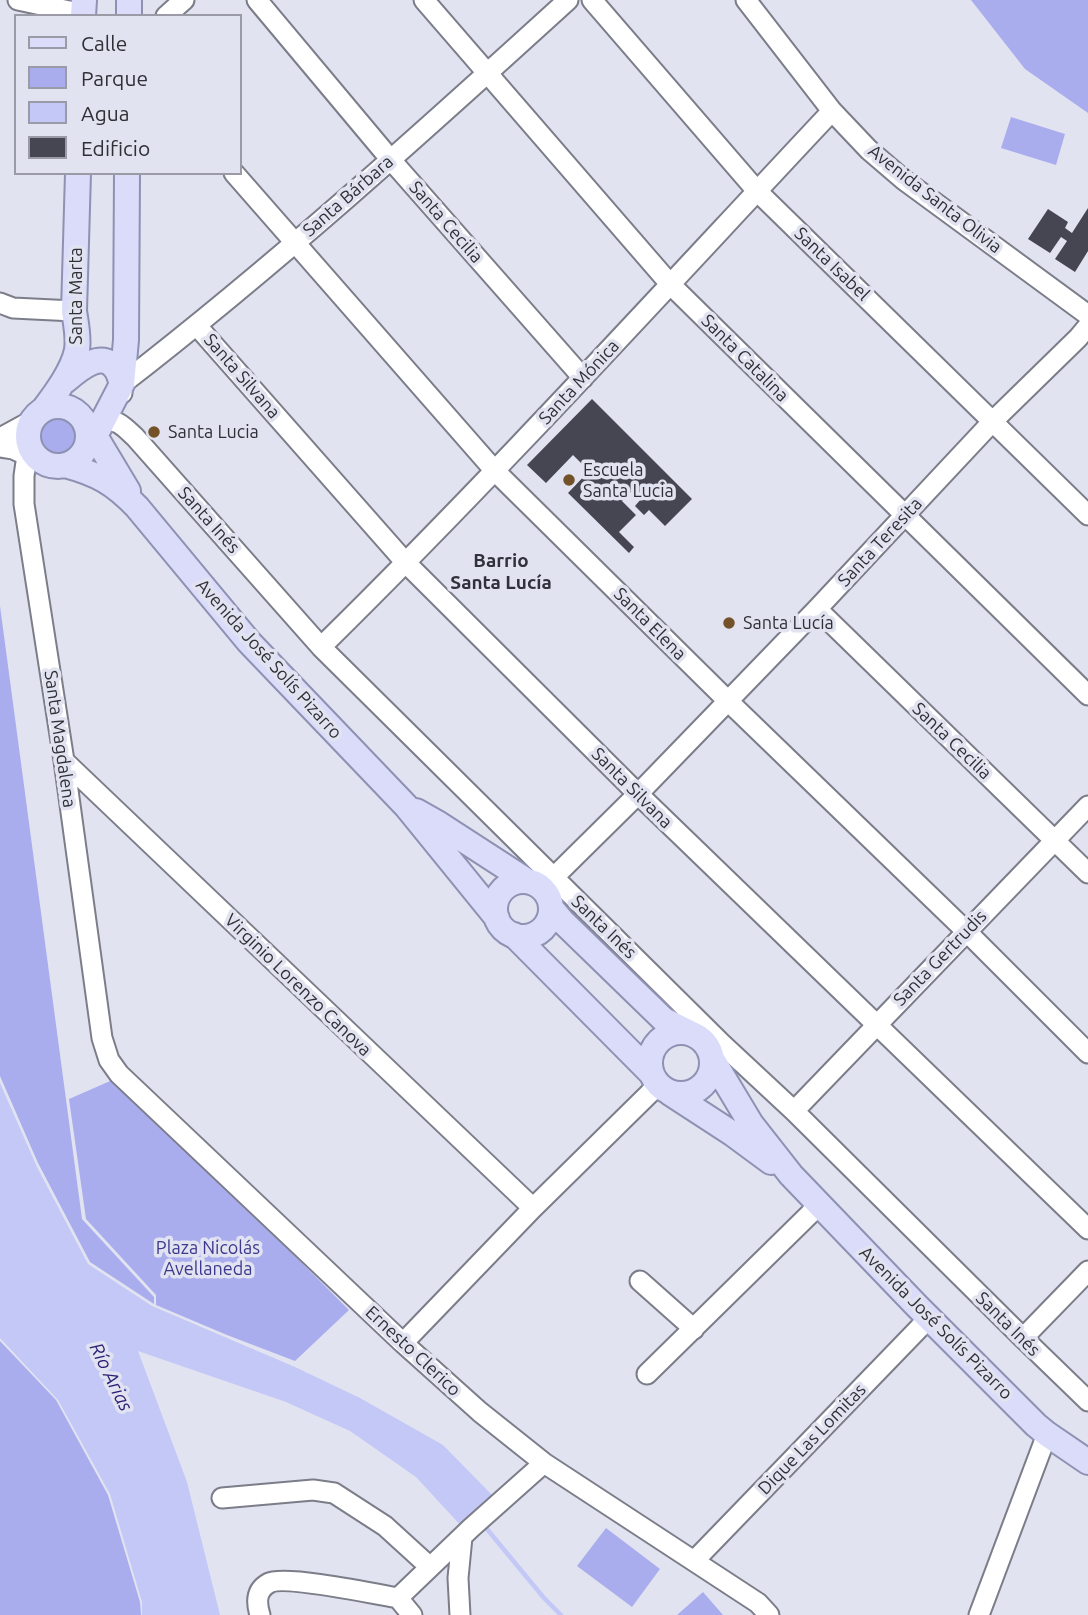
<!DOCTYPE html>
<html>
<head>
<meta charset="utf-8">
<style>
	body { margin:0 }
	#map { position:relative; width:1088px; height:1615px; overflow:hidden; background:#e2e3f1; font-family:Ubuntu,sans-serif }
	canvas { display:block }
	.legend { position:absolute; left:14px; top:14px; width:228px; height:161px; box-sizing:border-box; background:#e2e3f1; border:2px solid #9a9ba6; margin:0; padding:9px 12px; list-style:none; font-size:21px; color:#2f3035 }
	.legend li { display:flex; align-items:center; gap:14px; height:35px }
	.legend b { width:35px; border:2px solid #9a9ba6 }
</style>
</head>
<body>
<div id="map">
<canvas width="1088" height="1615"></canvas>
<ul class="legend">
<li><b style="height:9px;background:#dadcfa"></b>Calle</li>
<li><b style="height:19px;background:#a9aded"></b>Parque</li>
<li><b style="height:19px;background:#c4c8f6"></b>Agua</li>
<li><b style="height:19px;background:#454651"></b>Edificio</li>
</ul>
</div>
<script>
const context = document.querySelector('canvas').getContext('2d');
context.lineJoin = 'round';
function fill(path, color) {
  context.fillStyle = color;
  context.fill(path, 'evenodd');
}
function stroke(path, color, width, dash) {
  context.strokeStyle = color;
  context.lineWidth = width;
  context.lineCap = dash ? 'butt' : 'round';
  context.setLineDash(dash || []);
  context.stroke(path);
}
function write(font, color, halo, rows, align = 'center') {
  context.font = font + ' Ubuntu,sans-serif';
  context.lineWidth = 7;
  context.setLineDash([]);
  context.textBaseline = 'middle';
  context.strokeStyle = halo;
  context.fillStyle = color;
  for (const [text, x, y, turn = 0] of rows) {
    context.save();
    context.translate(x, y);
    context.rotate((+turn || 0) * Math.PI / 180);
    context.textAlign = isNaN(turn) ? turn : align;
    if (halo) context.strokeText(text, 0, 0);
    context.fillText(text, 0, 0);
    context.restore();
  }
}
const green = new Path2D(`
	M 971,0 L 1088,0 L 1088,113 L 1025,69 Z
	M 1011,117 L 1065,134 L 1056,165 L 1001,148 Z
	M35 436a21 21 0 1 1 42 0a21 21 0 1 1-42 0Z
	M 0,606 L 82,1219 L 154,1297 L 154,1304 L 90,1262 L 38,1163 L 0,1076 Z
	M 117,1078 L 349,1310 L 295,1361 L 227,1335 L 156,1305 L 156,1295 L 86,1219 L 69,1099 Z
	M 0,1341 L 56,1400 L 108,1495 L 140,1602 L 141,1615 L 0,1615 Z
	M 606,1528 L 660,1569 L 632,1607 L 577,1566 Z
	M 703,1592 L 723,1615 L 677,1615 Z`);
const water = new Path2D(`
	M 0,1083 L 37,1167 L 88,1264 L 152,1306 L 295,1367 L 360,1398 L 443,1445 L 497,1500 L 463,1528 L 416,1477 L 350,1431 L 286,1402 L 138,1351 L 187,1482 L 220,1615 L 142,1615 L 142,1602 L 110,1494 L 58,1400 L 0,1338 Z`);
const stream = new Path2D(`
	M 482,1523 L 544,1598 L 561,1615`);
const building = new Path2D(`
	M 1088,208 L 1088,251 L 1075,272 L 1055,259 L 1067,241 L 1061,237 L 1050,253 L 1028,239 L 1048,209 L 1068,222 L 1065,228 L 1072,233 Z
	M 592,399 L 692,499 L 665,526 L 649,510 L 644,515 L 635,506 L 641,499 L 633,490 L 622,501 L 636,515 L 619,532 L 634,547 L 629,553 L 568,493 L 589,471 L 573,455 L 546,483 L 527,465 Z`);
const minor = new Path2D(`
	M 18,0 L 83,14 L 85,16
	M 257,0 L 391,160 L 583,378
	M 424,0 L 670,284 L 1088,695
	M 592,0 L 757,191 L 1088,515
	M 746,0 L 832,111 L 869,150 L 904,180 L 1088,315
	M 166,16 L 184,0
	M 234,173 L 495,471 L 728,701 L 966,931 L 1088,1053
	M 0,303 L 13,308 L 74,311
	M 197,326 L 406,563 L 638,794 L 1088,1229
	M 122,393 L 122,384 C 277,264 423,132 568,0
	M 103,421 C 117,418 125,428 135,437 L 321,647 L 722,1044 L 794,1111 L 1023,1338 L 1088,1401
	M 0,438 L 33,420
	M 29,441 L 24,476 L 24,504 L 64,761 L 102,1038 L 109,1060 L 119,1074 L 403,1343 L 480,1412 L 544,1463 L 758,1603 L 769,1615
	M 0,447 L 13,449 L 42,462
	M 817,609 L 1088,873
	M 321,647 C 497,474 663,291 832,111
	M 64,761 L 533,1208
	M 538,885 L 553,878 L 638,794 L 817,609 L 993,421 L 1078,338 L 1088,326
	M 794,1111 L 1088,806
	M 640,1281 L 694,1329
	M 1023,1338 L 1088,1271
	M 403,1343 L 533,1208 L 658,1085
	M 647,1374 L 819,1205
	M 222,1498 L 313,1490 L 334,1493 L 385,1526 L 430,1567
	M 695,1560 L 929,1318
	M 398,1598 L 471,1528 L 544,1463
	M 260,1615 C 256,1602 256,1590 269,1583 C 284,1575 376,1594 398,1598 L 412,1615
	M 460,1615 L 458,1578 L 462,1537
	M 979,1615 L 1047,1434`);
const major = new Path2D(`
	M 83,16 L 84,0
	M 129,16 L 129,0
	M 65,381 C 77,371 101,349 115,368 C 119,372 120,379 122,384
	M28 436a30 30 0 1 1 60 0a30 30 0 1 1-60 0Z
	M 44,409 C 56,393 73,370 77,350 C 79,337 76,324 74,311 L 78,173
	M 86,426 L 95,436 L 128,491
	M 86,447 L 95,436 L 122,384 L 126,340 L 127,173
	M 65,465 C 98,474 114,483 137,507 L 249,642 L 406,806 L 497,918
	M 416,811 L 439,824 L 527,881
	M495 909a28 28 0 1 1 56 0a28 28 0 1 1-56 0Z
	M 551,908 L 562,921 L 664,1020 L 690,1033
	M 514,935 L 651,1073
	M650 1063a31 31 0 1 1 62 0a31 31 0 1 1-62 0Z
	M 712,1059 L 751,1124 L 791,1175 L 916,1305 L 1036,1425 L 1047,1434 L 1088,1462
	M 670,1093 L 733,1134 L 771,1162`);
const markers = [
	[154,432,7,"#735229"],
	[569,480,7,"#735229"],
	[729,623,7,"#735229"]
];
const streetNames = [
	["Santa Bárbara",348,196,-41],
	["Avenida Santa Olivia",935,199,38],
	["Santa Cecilia",446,222,49],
	["Santa Isabel",832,264,44],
	["Santa Marta",76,296,-90],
	["Santa Catalina",745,358,45],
	["Santa Silvana",242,376,49],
	["Santa Mónica",579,382,-47],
	["Santa Inés",209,520,48],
	["Santa Teresita",880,542,-47],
	["Santa Elena",650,624,45],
	["Avenida José Solís Pizarro",269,659,48],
	["Santa Magdalena",60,739,82],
	["Santa Cecilia",952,741,44],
	["Santa Silvana",632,788,45],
	["Santa Inés",604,927,44],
	["Santa Gertrudis",940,958,-46],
	["Virginio Lorenzo Canova",298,985,44],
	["Avenida José Solís Pizarro",936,1323,45],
	["Santa Inés",1008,1324,45],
	["Ernesto Clerico",413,1351,43],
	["Dique Las Lomitas",812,1439,-46]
];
const poiNames = [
	["Santa Lucia",168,432],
	["Escuela",583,470],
	["Santa Lucia",583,491],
	["Santa Lucía",743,623]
];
const parkNames = [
	["Plaza Nicolás",208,1248],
	["Avellaneda",208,1269]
];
const neighbourhoodNames = [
	["Barrio",501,561],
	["Santa Lucía",501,583]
];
const waterNames = [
	["Río Arias",111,1377,64]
];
fill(green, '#a9aded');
fill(water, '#c4c8f6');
stroke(stream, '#c4c8f6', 4.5);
fill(building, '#454651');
stroke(minor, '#7b7d89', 23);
stroke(major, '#8e91b2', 28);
stroke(minor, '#fff', 19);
stroke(major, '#dadcfa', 24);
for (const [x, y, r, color] of markers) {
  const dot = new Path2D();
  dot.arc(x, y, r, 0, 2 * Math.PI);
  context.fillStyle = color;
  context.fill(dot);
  stroke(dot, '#e2e3f1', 2.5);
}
write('18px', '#2f3035', '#e2e3f1', streetNames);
write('18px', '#2f3035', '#e2e3f1', poiNames, 'left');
write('18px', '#3d388c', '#e2e3f1', parkNames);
write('bold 19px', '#30313b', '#e2e3f1', neighbourhoodNames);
write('italic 19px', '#2b2174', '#e2e3f1', waterNames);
</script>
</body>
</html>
